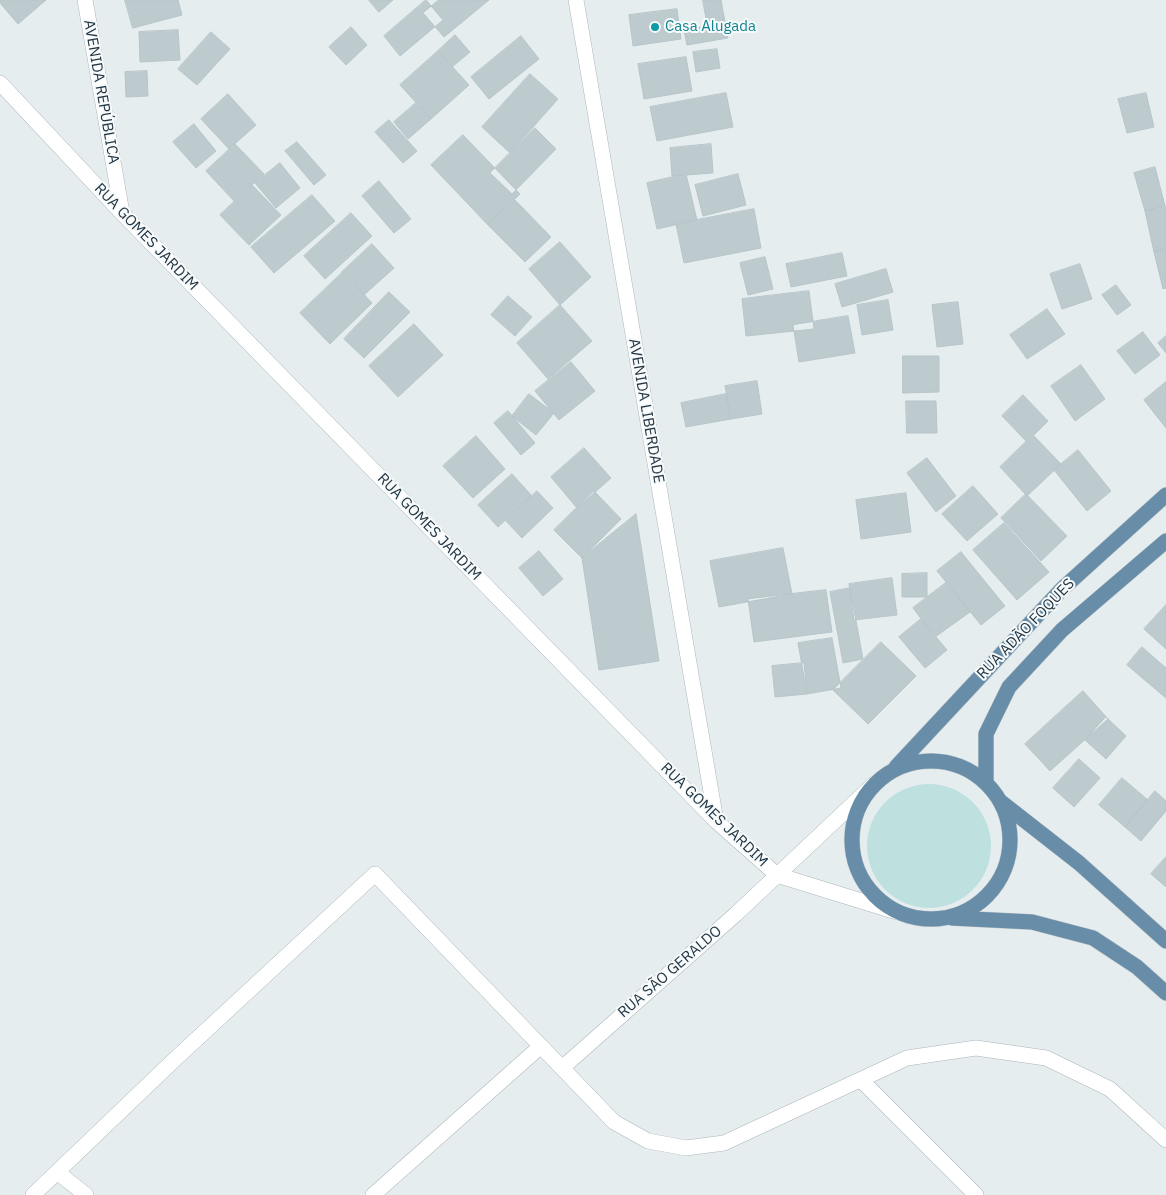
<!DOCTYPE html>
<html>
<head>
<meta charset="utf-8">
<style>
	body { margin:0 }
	canvas { display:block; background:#e6edef }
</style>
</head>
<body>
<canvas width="1166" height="1195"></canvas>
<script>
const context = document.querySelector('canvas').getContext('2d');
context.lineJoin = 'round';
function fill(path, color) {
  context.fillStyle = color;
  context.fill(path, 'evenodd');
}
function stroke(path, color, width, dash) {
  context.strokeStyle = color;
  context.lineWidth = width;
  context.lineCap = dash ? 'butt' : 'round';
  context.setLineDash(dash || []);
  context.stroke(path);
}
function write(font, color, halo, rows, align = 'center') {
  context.font = font + ' "IBM Plex Sans",sans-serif';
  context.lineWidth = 4;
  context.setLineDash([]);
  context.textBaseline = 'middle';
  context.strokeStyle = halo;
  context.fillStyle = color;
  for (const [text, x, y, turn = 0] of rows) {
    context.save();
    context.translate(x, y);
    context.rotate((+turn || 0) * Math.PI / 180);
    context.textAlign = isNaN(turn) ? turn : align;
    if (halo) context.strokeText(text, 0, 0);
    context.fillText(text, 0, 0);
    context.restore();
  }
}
const green = new Path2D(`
	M867 846a62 62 0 1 1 124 0a62 62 0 1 1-124 0Z`);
const building = new Path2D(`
	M 0,0 L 46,0 L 18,24 L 0,3 Z
	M 125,0 L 178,0 L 182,15 L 133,28 Z
	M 369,0 L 393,0 L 379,12 Z
	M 426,0 L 443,20 L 400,56 L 384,36 Z
	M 439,0 L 489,0 L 444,37 L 423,13 Z
	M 703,0 L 721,0 L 728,38 L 687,45 L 684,30 L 707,26 Z
	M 677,9 L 681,39 L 633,46 L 629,15 Z
	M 351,27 L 367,45 L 346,65 L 329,47 Z
	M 178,30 L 180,60 L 140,62 L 139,32 Z
	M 211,32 L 230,49 L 197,85 L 178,69 Z
	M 455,35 L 470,52 L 452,67 L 438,51 Z
	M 521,36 L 539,59 L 489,99 L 471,77 Z
	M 717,49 L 720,68 L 696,72 L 693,52 Z
	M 438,51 L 469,85 L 431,119 L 400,85 Z
	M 686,57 L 692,91 L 644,99 L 638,64 Z
	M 147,71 L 148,96 L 126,97 L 125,72 Z
	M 530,74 L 558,99 L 510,153 L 482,127 Z
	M 726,93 L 733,127 L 657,141 L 650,107 Z
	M 1146,93 L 1154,127 L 1127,133 L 1118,99 Z
	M 228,94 L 256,125 L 229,149 L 201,119 Z
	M 417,102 L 431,119 L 408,139 L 394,122 Z
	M 389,120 L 417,151 L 403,163 L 375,132 Z
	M 194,124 L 216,151 L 196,168 L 173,142 Z
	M 535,128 L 556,149 L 512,194 L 490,173 Z
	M 463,135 L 520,194 L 488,225 L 431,165 Z
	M 297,142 L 326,175 L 314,185 L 285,151 Z
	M 235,144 L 264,174 L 234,201 L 206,171 Z
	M 711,144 L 713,173 L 672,176 L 670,148 Z
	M 280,163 L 300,188 L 276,208 L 255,183 Z
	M 1155,167 L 1165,206 L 1145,211 L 1134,173 Z
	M 686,174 L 697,220 L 657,229 L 647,183 Z
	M 738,174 L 746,205 L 703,216 L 695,185 Z
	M 379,181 L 411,219 L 394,233 L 362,196 Z
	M 252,185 L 281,215 L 249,245 L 220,215 Z
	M 312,195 L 335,221 L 274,273 L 251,247 Z
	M 514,199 L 551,237 L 525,262 L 488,225 Z
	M 1166,207 L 1166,250 L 1154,252 L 1145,211 Z
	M 754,209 L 761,248 L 684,263 L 676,224 Z
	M 351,213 L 372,236 L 325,279 L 304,256 Z
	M 560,242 L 591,277 L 560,305 L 529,269 Z
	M 372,244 L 394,268 L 364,295 L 342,272 Z
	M 1166,249 L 1166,288 L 1163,289 L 1154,252 Z
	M 842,253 L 847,276 L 791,287 L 786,264 Z
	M 765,257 L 773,289 L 748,295 L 740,263 Z
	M 1080,264 L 1092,299 L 1062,309 L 1050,274 Z
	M 886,269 L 893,292 L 842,307 L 835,284 Z
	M 343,272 L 372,303 L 330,344 L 300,313 Z
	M 1116,285 L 1131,305 L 1117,315 L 1102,295 Z
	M 809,291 L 814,329 L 746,336 L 742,299 Z
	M 389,292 L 410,312 L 364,358 L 344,339 Z
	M 508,296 L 532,317 L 515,336 L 491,315 Z
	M 888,300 L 893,330 L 862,335 L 857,305 Z
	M 958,302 L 963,344 L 937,347 L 932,305 Z
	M 560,305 L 592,341 L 548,379 L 517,343 Z
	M 1047,309 L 1065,334 L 1027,359 L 1010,335 Z
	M 848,316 L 855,353 L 799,362 L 793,325 Z
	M 414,324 L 443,355 L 398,397 L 369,366 Z
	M 1143,332 L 1160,355 L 1135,374 L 1117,351 Z
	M 1166,336 L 1166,353 L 1158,343 Z
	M 903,356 L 939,356 L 939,392 L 903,393 Z
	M 571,362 L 595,391 L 559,420 L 535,391 Z
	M 1081,365 L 1105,399 L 1075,421 L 1051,386 Z
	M 757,381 L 762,414 L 731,419 L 725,386 Z
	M 1166,382 L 1166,428 L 1144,400 Z
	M 529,394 L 554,413 L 536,435 L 512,416 Z
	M 726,394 L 731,419 L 686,427 L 681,403 Z
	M 1023,395 L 1048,421 L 1027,442 L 1002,416 Z
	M 906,401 L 936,401 L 937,433 L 907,433 Z
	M 508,411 L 535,443 L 521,455 L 494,423 Z
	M 1033,435 L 1061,464 L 1027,496 L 1000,467 Z
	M 476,436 L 505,469 L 473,498 L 443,466 Z
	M 584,448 L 611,478 L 577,508 L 551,477 Z
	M 1078,450 L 1111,491 L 1087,511 L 1054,470 Z
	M 927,458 L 956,496 L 936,512 L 907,473 Z
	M 512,474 L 532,496 L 498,527 L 478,505 Z
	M 973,486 L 998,514 L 967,541 L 942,514 Z
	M 537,491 L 553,508 L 522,538 L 506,521 Z
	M 594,491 L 621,519 L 582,558 L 554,530 Z
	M 906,493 L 911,532 L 861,539 L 856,500 Z
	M 1026,494 L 1067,536 L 1041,561 L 1001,518 Z
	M 636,514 L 659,661 L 599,670 L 582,558 Z
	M 1004,523 L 1049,572 L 1017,600 L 973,550 Z
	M 783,548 L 792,594 L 719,607 L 710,561 Z
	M 539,551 L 563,579 L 543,596 L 519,568 Z
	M 961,552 L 1005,606 L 981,625 L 937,571 Z
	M 927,573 L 927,597 L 902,597 L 902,574 Z
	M 892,578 L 897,615 L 854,620 L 849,584 Z
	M 947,582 L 970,612 L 935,637 L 913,608 Z
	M 850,588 L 863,659 L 843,663 L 830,592 Z
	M 826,590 L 832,632 L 754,642 L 748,599 Z
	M 1166,605 L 1166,649 L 1144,629 Z
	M 921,619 L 947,650 L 925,668 L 899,637 Z
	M 832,638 L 841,688 L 807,694 L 798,643 Z
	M 881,642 L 916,676 L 868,724 L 833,690 Z
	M 1142,647 L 1166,668 L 1166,698 L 1127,665 Z
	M 804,663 L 807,694 L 775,697 L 772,666 Z
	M 1083,691 L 1108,719 L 1050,771 L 1025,744 Z
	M 1106,717 L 1126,736 L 1106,759 L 1085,740 Z
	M 1079,759 L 1100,778 L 1074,807 L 1053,788 Z
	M 1122,778 L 1148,800 L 1125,827 L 1099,805 Z
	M 1155,791 L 1166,801 L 1166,811 L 1141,841 L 1125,827 Z
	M 1166,857 L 1166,887 L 1151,874 Z`);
const minor = new Path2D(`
	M 85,0 L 122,213
	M 576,0 L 716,821
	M 0,83 L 122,213 L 716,821 L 777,875 L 897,912
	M 562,1068 L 736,914 L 873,785
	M 861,1080 L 976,1195
	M 57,1172 L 86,1195
	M 33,1195 L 173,1061 L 375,874 L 614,1122 L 648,1141 L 686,1148 L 724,1143 L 907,1058 L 976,1048 L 1046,1058 L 1110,1089 L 1166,1140
	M 373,1195 L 541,1046`);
const major = new Path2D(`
	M852 840a79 79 0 1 1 158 0a79 79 0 1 1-158 0Z
	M 896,767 L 1062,589 L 1166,495
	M 986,782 L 986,734 L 1009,687 L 1062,630 L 1166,541
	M 1001,802 L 1079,863 L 1166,941
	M 952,918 L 1032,922 L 1093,938 L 1137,967 L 1166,993`);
const markers = [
	[655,27,5,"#0f9aa8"]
];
const cultureNames = [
	["Casa Alugada",665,27]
];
const streetNames = [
	["AVENIDA REPÚBLICA",101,92,80],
	["RUA GOMES JARDIM",146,237,46],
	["AVENIDA LIBERDADE",646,411,80],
	["RUA GOMES JARDIM",429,527,46],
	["RUA ADÃO FOQUES",1026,629,-46],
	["RUA GOMES JARDIM",714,815,44],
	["RUA SÃO GERALDO",670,972,-41]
];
fill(green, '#bee1df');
fill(building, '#bdcace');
stroke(building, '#b7c5ca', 1);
stroke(minor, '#acb6bb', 16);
stroke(major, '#c1c7ca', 16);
stroke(minor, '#fff', 15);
stroke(major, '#678da8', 15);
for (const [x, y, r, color] of markers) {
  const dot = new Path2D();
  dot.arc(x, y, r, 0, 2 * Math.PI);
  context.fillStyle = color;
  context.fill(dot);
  stroke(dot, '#f7fafb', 2);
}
write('15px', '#0d838f', '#f7fafb', cultureNames, 'left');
write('15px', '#233643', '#f7fafb', streetNames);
</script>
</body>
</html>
